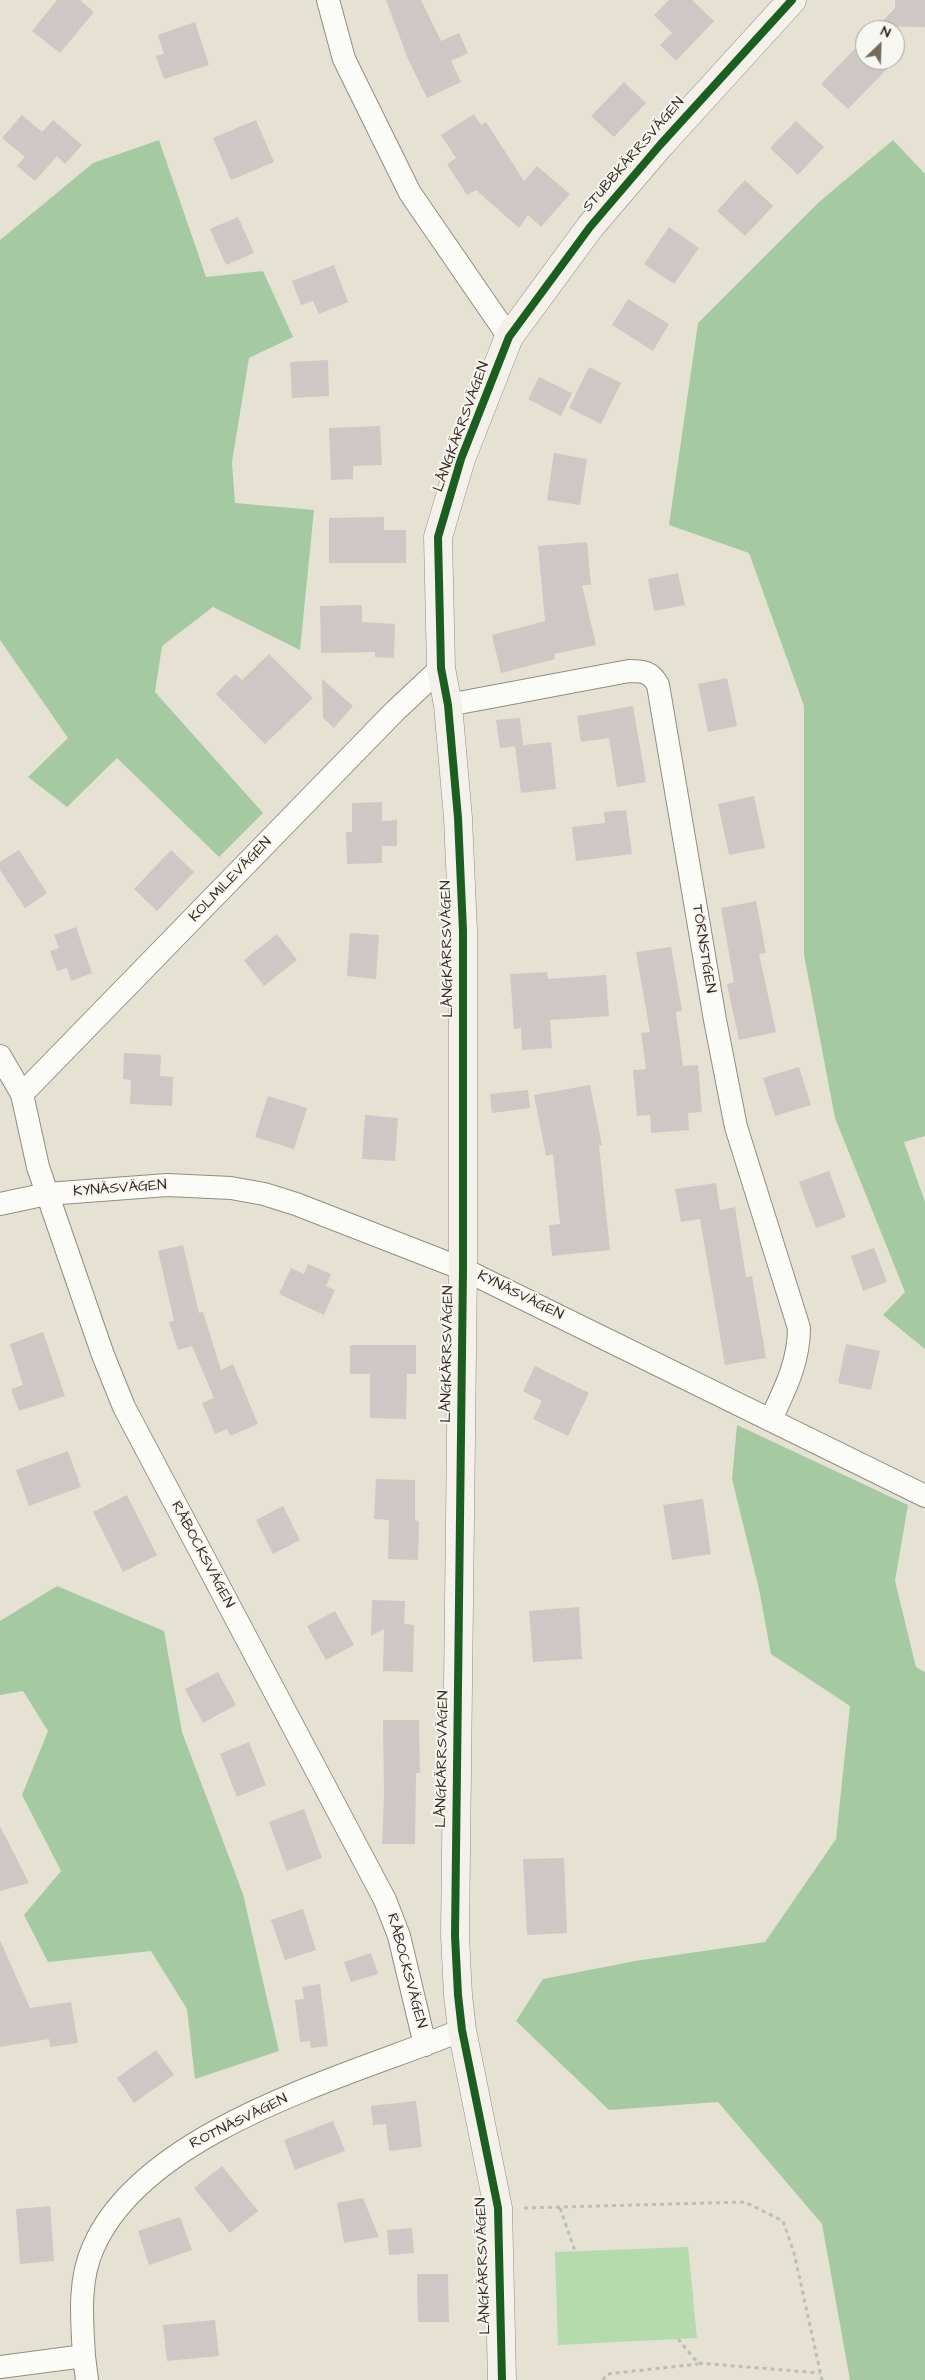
<!DOCTYPE html>
<html>
<head>
<meta charset="utf-8">
<style>
	body { margin:0 }
	#map { position:relative; width:925px; height:2380px; overflow:hidden; background:#e5e2d3; font-family:"Architects Daughter",sans-serif }
	canvas { display:block }
	.north { position:absolute; left:855px; top:20px; width:50px; height:50px; box-sizing:border-box; background:#f6f6f2; border:1px solid #aba49d; border-radius:50%; rotate:24deg; font-size:14px; font-weight:700; line-height:20px; text-align:center; color:#3b2a1e }
	.north::after { content:''; display:block; margin:auto; width:18px; height:22px; background:#766a5d; clip-path:polygon(50% 0,100% 100%,50% 72%,0 100%) }
</style>
</head>
<body>
<div id="map">
<canvas width="925" height="2380"></canvas>
<div class="north">N</div>
</div>
<script>
const context = document.querySelector('canvas').getContext('2d');
context.lineJoin = 'round';
function fill(path, color) {
  context.fillStyle = color;
  context.fill(path, 'evenodd');
}
function stroke(path, color, width, dash) {
  context.strokeStyle = color;
  context.lineWidth = width;
  context.lineCap = dash ? 'butt' : 'round';
  context.setLineDash(dash || []);
  context.stroke(path);
}
function write(font, color, halo, rows, align = 'center') {
  context.font = font + ' "Architects Daughter",sans-serif';
  context.lineWidth = 4;
  context.setLineDash([]);
  context.textBaseline = 'middle';
  context.strokeStyle = halo;
  context.fillStyle = color;
  for (const [text, x, y, turn = 0] of rows) {
    context.save();
    context.translate(x, y);
    context.rotate((+turn || 0) * Math.PI / 180);
    context.textAlign = isNaN(turn) ? turn : align;
    if (halo) context.strokeText(text, 0, 0);
    context.fillText(text, 0, 0);
    context.restore();
  }
}
const green = new Path2D(`
	M 688,2247 L 697,2338 L 558,2345 L 555,2252 Z`);
const forest = new Path2D(`
	M 159,140 L 206,277 L 263,271 L 293,337 L 249,358 L 232,462 L 235,503 L 314,510 L 300,650 L 213,607 L 162,646 L 155,692 L 263,813 L 219,857 L 117,758 L 67,807 L 28,777 L 68,738 L 0,640 L 0,240 L 93,163 Z
	M 893,140 L 925,174 L 925,1136 L 904,1142 L 925,1202 L 925,1349 L 883,1315 L 905,1292 L 835,1118 L 804,955 L 804,706 L 749,553 L 669,525 L 698,323 L 819,202 Z
	M 737,1425 L 908,1505 L 895,1581 L 916,1667 L 925,1672 L 925,2380 L 850,2380 L 822,2224 L 718,2102 L 609,2110 L 516,2021 L 543,1979 L 635,1961 L 765,1942 L 836,1839 L 850,1706 L 771,1654 L 759,1589 L 732,1479 Z
	M 57,1586 L 164,1631 L 182,1732 L 243,1894 L 279,2051 L 195,2079 L 187,2009 L 151,1951 L 48,1962 L 24,1915 L 61,1871 L 22,1795 L 48,1731 L 23,1691 L 0,1695 L 0,1621 Z`);
const building = new Path2D(`
	M 57,0 L 80,0 L 94,12 L 60,53 L 32,31 Z
	M 386,0 L 421,0 L 441,41 L 459,33 L 468,53 L 451,61 L 461,82 L 427,98 L 408,59 Z
	M 669,0 L 692,0 L 714,21 L 676,61 L 660,45 L 672,33 L 654,15 Z
	M 895,0 L 925,0 L 925,27 L 878,26 L 895,8 Z
	M 195,22 L 209,65 L 164,79 L 156,56 L 164,54 L 158,35 Z
	M 865,38 L 865,60 L 888,60 L 892,64 L 848,109 L 821,84 Z
	M 624,82 L 646,103 L 614,137 L 591,116 Z
	M 474,114 L 481,125 L 486,122 L 524,181 L 537,166 L 570,194 L 541,227 L 528,215 L 519,228 L 476,190 L 467,195 L 447,164 L 456,158 L 441,135 Z
	M 22,115 L 42,132 L 53,120 L 82,145 L 65,164 L 57,156 L 35,181 L 17,166 L 25,157 L 2,138 Z
	M 256,120 L 274,162 L 231,180 L 213,138 Z
	M 796,121 L 824,147 L 798,175 L 770,148 Z
	M 745,180 L 773,206 L 745,236 L 717,211 Z
	M 238,217 L 254,253 L 226,265 L 210,229 Z
	M 669,227 L 699,248 L 674,284 L 644,264 Z
	M 334,265 L 348,302 L 319,314 L 313,301 L 301,305 L 292,281 Z
	M 628,299 L 669,324 L 653,351 L 612,325 Z
	M 328,360 L 329,396 L 292,398 L 290,362 Z
	M 589,367 L 621,383 L 601,424 L 569,408 Z
	M 539,377 L 572,393 L 561,416 L 528,399 Z
	M 380,426 L 382,465 L 353,466 L 353,479 L 331,480 L 329,428 Z
	M 554,453 L 587,459 L 580,505 L 547,500 Z
	M 384,517 L 384,530 L 406,530 L 406,563 L 329,563 L 329,518 Z
	M 587,542 L 591,585 L 582,585 L 596,645 L 554,654 L 555,659 L 501,673 L 492,635 L 545,621 L 538,546 Z
	M 678,573 L 685,605 L 654,611 L 648,579 Z
	M 362,605 L 362,622 L 395,624 L 394,658 L 375,657 L 375,652 L 321,653 L 320,606 Z
	M 269,654 L 313,698 L 265,744 L 216,694 L 235,674 L 242,680 Z
	M 727,678 L 737,726 L 708,732 L 698,684 Z
	M 322,679 L 353,706 L 334,728 L 323,718 Z
	M 633,706 L 646,782 L 617,787 L 609,738 L 581,742 L 577,716 Z
	M 520,718 L 523,745 L 500,748 L 496,720 Z
	M 551,742 L 556,789 L 521,793 L 515,746 Z
	M 754,796 L 765,848 L 729,855 L 718,804 Z
	M 382,802 L 382,821 L 397,820 L 397,846 L 382,846 L 382,863 L 347,864 L 346,832 L 352,832 L 352,803 Z
	M 626,810 L 632,854 L 576,861 L 572,827 L 605,823 L 604,812 Z
	M 19,850 L 47,893 L 25,908 L 0,870 L 0,862 Z
	M 171,850 L 194,872 L 157,911 L 134,889 Z
	M 756,901 L 766,953 L 759,954 L 776,1032 L 739,1040 L 727,984 L 734,982 L 721,908 Z
	M 76,927 L 92,973 L 71,981 L 67,968 L 57,971 L 50,951 L 59,948 L 54,935 Z
	M 350,933 L 379,935 L 376,979 L 347,976 Z
	M 277,934 L 297,960 L 264,986 L 244,960 Z
	M 671,947 L 682,1011 L 676,1012 L 683,1066 L 698,1065 L 702,1112 L 688,1113 L 689,1130 L 651,1133 L 650,1115 L 637,1116 L 633,1070 L 646,1069 L 641,1033 L 650,1032 L 636,952 Z
	M 547,972 L 548,979 L 606,975 L 609,1016 L 550,1020 L 552,1048 L 522,1050 L 521,1028 L 514,1029 L 510,974 Z
	M 124,1053 L 161,1055 L 160,1076 L 173,1077 L 172,1106 L 130,1104 L 131,1080 L 123,1079 Z
	M 799,1067 L 811,1105 L 775,1116 L 763,1078 Z
	M 590,1085 L 602,1145 L 599,1145 L 610,1250 L 552,1256 L 549,1225 L 560,1224 L 553,1154 L 546,1156 L 534,1095 Z
	M 528,1090 L 530,1108 L 492,1113 L 490,1094 Z
	M 268,1096 L 307,1108 L 294,1149 L 255,1137 Z
	M 365,1115 L 398,1118 L 395,1161 L 362,1159 Z
	M 829,1171 L 846,1217 L 816,1228 L 799,1182 Z
	M 716,1183 L 720,1210 L 735,1207 L 746,1277 L 752,1276 L 766,1358 L 725,1365 L 700,1219 L 681,1222 L 675,1189 Z
	M 183,1245 L 199,1313 L 203,1312 L 221,1370 L 233,1364 L 258,1424 L 230,1436 L 227,1429 L 215,1434 L 202,1403 L 214,1398 L 192,1346 L 178,1350 L 169,1322 L 174,1321 L 158,1251 Z
	M 874,1248 L 887,1282 L 863,1291 L 851,1256 Z
	M 308,1264 L 331,1274 L 326,1286 L 335,1290 L 324,1315 L 279,1294 L 291,1268 L 304,1274 Z
	M 43,1332 L 65,1396 L 19,1411 L 11,1389 L 23,1385 L 10,1344 Z
	M 846,1344 L 880,1351 L 871,1390 L 838,1383 Z
	M 350,1345 L 416,1345 L 416,1374 L 407,1374 L 406,1419 L 370,1418 L 370,1374 L 350,1374 Z
	M 535,1366 L 589,1393 L 568,1436 L 533,1419 L 542,1401 L 523,1391 Z
	M 68,1451 L 81,1487 L 29,1506 L 16,1470 Z
	M 376,1479 L 415,1480 L 415,1520 L 419,1521 L 418,1560 L 388,1559 L 389,1520 L 374,1519 Z
	M 127,1495 L 157,1555 L 123,1572 L 93,1512 Z
	M 703,1499 L 711,1554 L 672,1560 L 663,1505 Z
	M 283,1506 L 300,1540 L 273,1554 L 256,1520 Z
	M 372,1600 L 405,1601 L 404,1624 L 414,1625 L 413,1672 L 383,1671 L 384,1629 L 371,1636 Z
	M 579,1607 L 582,1659 L 533,1662 L 529,1611 Z
	M 335,1611 L 354,1645 L 326,1660 L 307,1626 Z
	M 218,1672 L 236,1705 L 203,1723 L 185,1689 Z
	M 383,1720 L 419,1720 L 420,1773 L 416,1773 L 415,1844 L 382,1844 L 384,1797 Z
	M 249,1742 L 266,1785 L 237,1797 L 220,1754 Z
	M 304,1809 L 322,1858 L 287,1871 L 269,1822 Z
	M 0,1826 L 29,1883 L 0,1891 Z
	M 564,1858 L 567,1933 L 527,1935 L 523,1859 Z
	M 303,1909 L 316,1950 L 285,1960 L 271,1920 Z
	M 0,1940 L 30,2008 L 71,2002 L 78,2043 L 50,2047 L 49,2039 L 0,2047 Z
	M 371,1953 L 378,1974 L 351,1982 L 344,1962 Z
	M 320,1984 L 328,2046 L 311,2048 L 310,2041 L 300,2042 L 295,2000 L 304,1999 L 302,1987 Z
	M 156,2050 L 174,2075 L 134,2103 L 117,2078 Z
	M 416,2101 L 422,2147 L 389,2151 L 386,2124 L 373,2125 L 371,2106 Z
	M 333,2121 L 345,2151 L 295,2170 L 284,2140 Z
	M 222,2166 L 258,2211 L 230,2233 L 194,2188 Z
	M 363,2198 L 379,2237 L 344,2243 L 337,2203 Z
	M 50,2206 L 54,2261 L 20,2264 L 16,2209 Z
	M 180,2217 L 192,2250 L 149,2265 L 138,2231 Z
	M 412,2228 L 414,2253 L 389,2255 L 387,2230 Z
	M 417,2274 L 448,2274 L 449,2322 L 418,2322 Z
	M 215,2320 L 219,2356 L 167,2361 L 163,2325 Z`);
const path = new Path2D(`
	M 524,2208 L 745,2202 L 783,2221 L 794,2253 L 822,2380
	M 560,2208 L 575,2251
	M 678,2339 L 698,2363 L 820,2373
	M 603,2380 L 607,2374 L 698,2364`);
const street = new Path2D(`
	M 328,0 L 344,59 L 410,193 L 509,337
	M 448,705 L 629,671 C 644,671 651,672 658,685 L 715,1020 L 736,1127 L 799,1328 C 799,1362 785,1389 771,1419
	M 0,1056 L 22,1094 L 38,1167 L 103,1355 L 124,1407 L 385,1900 L 399,1936 L 425,2045
	M 22,1094 L 395,711 L 441,668
	M 0,1204 L 47,1194 L 167,1185 L 231,1188 L 264,1194 L 296,1204 L 463,1269 L 925,1496
	M 84,2356 L 87,2380
	M 0,2367 L 84,2356 C 82,2321 78,2281 93,2248 C 144,2129 350,2076 462,2030`);
const secondary = new Path2D(`
	M 502,2380 L 498,2208 L 462,2030 L 458,1995 L 455,1936 L 463,1269 L 463,931 L 458,818 L 448,705 L 441,668 L 438,537 L 461,459 L 509,337 L 590,227 L 660,145 L 792,0`);
const cycleway = new Path2D(`
	M 502,2380 L 498,2208 L 462,2030 L 458,1995 L 455,1936 L 463,1269 L 463,931 L 458,818 L 448,705 L 441,668 L 438,537 L 461,459 L 509,337 L 590,227 L 660,145 L 792,0`);
const streetNames = [
	["STUBBKÄRRSVÄGEN",634,155,-49],
	["LÅNGKÄRRSVÄGEN",462,427,-70],
	["KOLMILEVÄGEN",231,880,-46],
	["LÅNGKÄRRSVÄGEN",448,949,-91],
	["TÖRNSTIGEN",703,949,81],
	["KYNÄSVÄGEN",120,1189,-4],
	["KYNÄSVÄGEN",520,1296,26],
	["LÅNGKÄRRSVÄGEN",448,1354,-89],
	["RÅBOCKSVÄGEN",202,1555,62],
	["LÅNGKÄRRSVÄGEN",443,1759,-89],
	["RÅBOCKSVÄGEN",406,1971,75],
	["ROTNÄSVÄGEN",239,2122,-26],
	["LÅNGKÄRRSVÄGEN",484,2266,-92]
];
fill(green, '#b4daae');
fill(forest, '#a5caa2');
fill(building, '#cfc6c6');
stroke(street, '#918d83', 24);
stroke(secondary, '#918d83', 29);
stroke(path, '#bebcb8', 3, [4, 4]);
stroke(street, '#fbfbf8', 22);
stroke(secondary, '#f4f0ea', 28);
stroke(cycleway, '#1b5e20', 8);
write('15px', '#3b2a1e', '#f6f6f2', streetNames);
</script>
</body>
</html>
